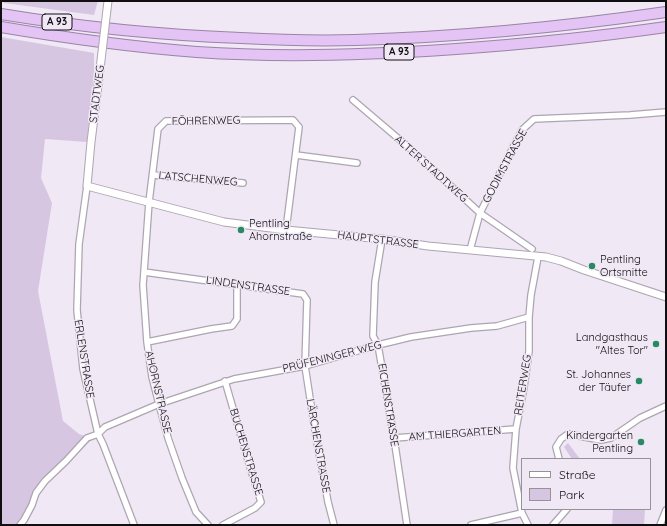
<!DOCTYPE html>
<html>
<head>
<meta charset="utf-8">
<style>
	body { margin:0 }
	#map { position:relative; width:667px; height:526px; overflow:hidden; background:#f0e8f5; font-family:Quicksand,sans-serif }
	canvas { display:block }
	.frame { position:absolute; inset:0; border:2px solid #110e12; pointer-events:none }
	.legend { position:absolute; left:521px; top:458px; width:130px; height:52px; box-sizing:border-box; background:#f0e8f5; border:1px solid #97919a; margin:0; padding:5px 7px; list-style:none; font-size:12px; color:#110e12 }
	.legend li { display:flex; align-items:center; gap:8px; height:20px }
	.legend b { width:20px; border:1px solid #97919a }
</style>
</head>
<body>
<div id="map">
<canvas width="667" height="526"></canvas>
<div class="frame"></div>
<ul class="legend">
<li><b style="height:5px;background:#fff"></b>Straße</li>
<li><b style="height:11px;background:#d7c6e1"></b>Park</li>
</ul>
</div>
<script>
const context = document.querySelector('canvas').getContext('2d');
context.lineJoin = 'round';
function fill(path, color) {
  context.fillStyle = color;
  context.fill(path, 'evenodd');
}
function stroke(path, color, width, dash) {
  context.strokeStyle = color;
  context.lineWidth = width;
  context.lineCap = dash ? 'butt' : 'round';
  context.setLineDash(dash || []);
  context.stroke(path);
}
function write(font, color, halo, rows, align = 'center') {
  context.font = font + ' Quicksand,sans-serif';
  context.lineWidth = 3;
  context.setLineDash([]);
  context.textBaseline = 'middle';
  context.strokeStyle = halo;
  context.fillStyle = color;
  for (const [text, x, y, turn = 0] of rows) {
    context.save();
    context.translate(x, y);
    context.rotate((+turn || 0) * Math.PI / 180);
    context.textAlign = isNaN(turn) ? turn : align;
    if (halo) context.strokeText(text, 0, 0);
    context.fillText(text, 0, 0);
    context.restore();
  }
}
const green = new Path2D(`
	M 1,1 L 98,1 L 94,15 L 4,3 Z
	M 1,37 L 94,53 L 94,74 L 87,142 L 45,139 L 41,178 L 52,203 L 38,291 L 63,421 L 79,434 L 87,437 L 98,434 L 42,485 L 21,525 L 1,525 Z
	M 568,443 L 580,459 L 572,459 L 564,447 Z
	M 613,509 L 645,509 L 644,525 L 612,525 Z`);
const minor = new Path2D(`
	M 353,100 L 413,151 L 480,213 L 532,249
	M 296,155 L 357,163
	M 153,175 L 243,183
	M 87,186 L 79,244 L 77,310 L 83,369 L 98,434 L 103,444 L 134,525
	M 382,239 L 375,282 L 373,336 L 378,345 L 394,438 L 407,525
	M 470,250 L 480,213 L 503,167 L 522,130 L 534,119 L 630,115 L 666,112
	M 144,272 L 303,294 L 307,300 L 305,366 L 316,437 L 328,502 L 334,525
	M 147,342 L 211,329 L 232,326 L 237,319 L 237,285
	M 394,438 L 516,429
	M 559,459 L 556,447 L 561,439 L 568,434 L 601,440 L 611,438 L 640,418 L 666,406
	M 20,525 L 24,520 L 32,505 L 36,493 L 45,481 L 66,461 L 87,438 L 98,434 L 105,427 L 159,404 L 234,379 L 305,366 L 378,345 L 411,337 L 471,328 L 497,326 L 529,317
	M 208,525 L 196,512 L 182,478 L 168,438 L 159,404 L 152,377 L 147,342 L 143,285 L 144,272 L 149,202 L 158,129 L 166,121 L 293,120 L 299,127 L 286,230
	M 223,525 L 255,508 L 261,502 L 250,467 L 225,381
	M 471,525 L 522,513
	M 528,525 L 522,513 L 513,468 L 516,429 L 524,387 L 529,351 L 529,317 L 531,295 L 538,257
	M 553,525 L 567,509
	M 660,525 L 666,510`);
const tertiary = new Path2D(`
	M 100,69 L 91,142 L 87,186 L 224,222 L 286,230 L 382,239 L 428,246 L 546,257 L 561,261 L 584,270 L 666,297`);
const motorway = new Path2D(`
	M 1,14 C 80,27 161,35 241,38 C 279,40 317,41 355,40 C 459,37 563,27 666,12
	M 1,27 C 66,38 132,47 197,52 C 283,58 370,55 456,49 C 526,44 596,37 666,27`);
const tertiaryBridge = new Path2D(`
	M 100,69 L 108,1`);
const markers = [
	[241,230,4,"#278a64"],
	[592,266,4,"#278a64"],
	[656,344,4,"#278a64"],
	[639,381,4,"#278a64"],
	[641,442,4,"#278a64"]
];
const shields = [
	[57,22,30],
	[399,52,30]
];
const shieldNames = [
	["A 93",57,22],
	["A 93",399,52]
];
const streetNames = [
	["STADTWEG",97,94,-83],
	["FÖHRENWEG",206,121,-1],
	["GODIMSTRASSE",505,166,-62],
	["ALTER STADTWEG",431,169,42],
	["LATSCHENWEG",198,179,5],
	["HAUPTSTRASSE",378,240,7],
	["LINDENSTRASSE",248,286,8],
	["PRÜFENINGER WEG",332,357,-14],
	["ERLENSTRASSE",84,359,81],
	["REITERWEG",523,385,-81],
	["AHORNSTRASSE",158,392,77],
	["EICHENSTRASSE",388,405,81],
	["AM THIERGARTEN",455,434,-4],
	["LÄRCHENSTRASSE",318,446,80],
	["BUCHENSTRASSE",246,452,73]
];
const poiNames = [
	["Pentling",249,224,"left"],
	["Ahornstraße",249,237,"left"],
	["Pentling",600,260,"left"],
	["Ortsmitte",600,273,"left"],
	["Landgasthaus",648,338],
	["\"Altes Tor\"",648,351],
	["St. Johannes",631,375],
	["der Täufer",631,388],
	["Kindergarten",633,436],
	["Pentling",633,449]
];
fill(green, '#d7c6e1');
stroke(minor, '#ada5b1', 8);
stroke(tertiary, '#ada5b1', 9);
stroke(motorway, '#9a84a6', 12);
stroke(minor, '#fff', 5.5);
stroke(tertiary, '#fff', 7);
stroke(motorway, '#e3c4f5', 10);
stroke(tertiaryBridge, '#ada5b1', 9, []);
stroke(tertiaryBridge, '#fff', 7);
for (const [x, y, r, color] of markers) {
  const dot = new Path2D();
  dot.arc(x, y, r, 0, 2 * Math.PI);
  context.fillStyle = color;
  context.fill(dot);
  stroke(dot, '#f0e8f5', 1.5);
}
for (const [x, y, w] of shields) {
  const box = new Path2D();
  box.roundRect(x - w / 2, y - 8, w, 16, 3);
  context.fillStyle = '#f0e8f5';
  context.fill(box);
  stroke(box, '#110e12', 1);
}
write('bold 10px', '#110e12', null, shieldNames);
write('11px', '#110e12', '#f0e8f5', streetNames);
write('11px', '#110e12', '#f0e8f5', poiNames, 'right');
</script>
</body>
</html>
